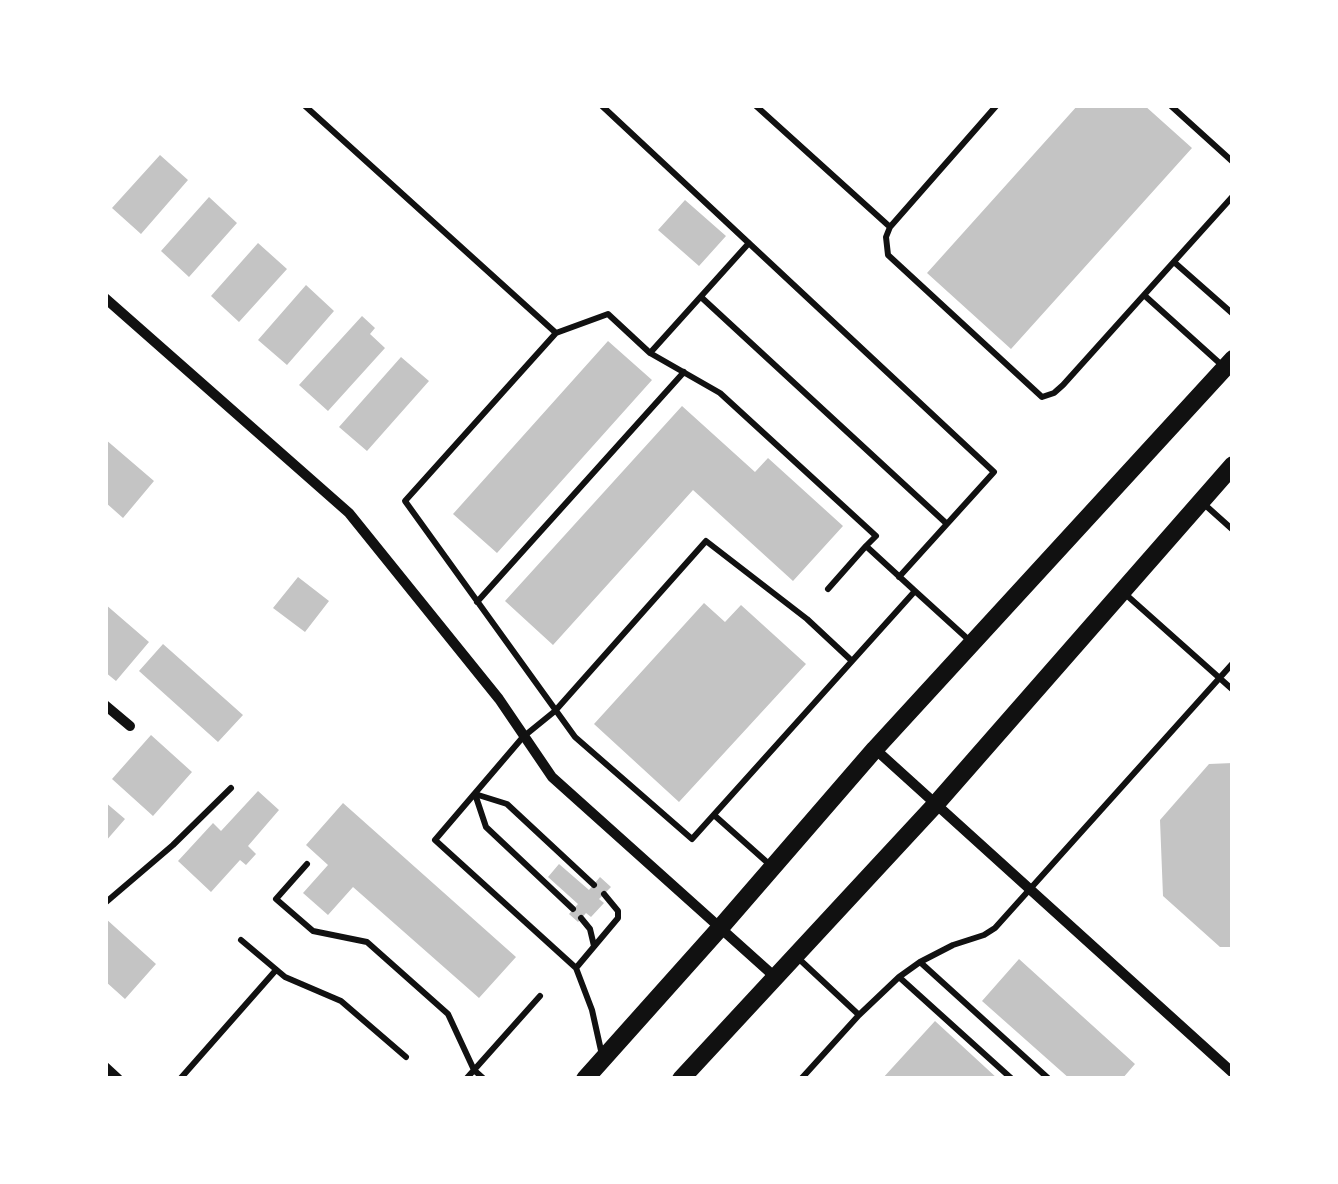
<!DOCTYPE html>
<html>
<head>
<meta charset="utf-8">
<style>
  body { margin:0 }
  #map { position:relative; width:1338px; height:1184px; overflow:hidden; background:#fff; font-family:"Source Sans 3",sans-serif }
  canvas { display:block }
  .frame { position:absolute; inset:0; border:108px solid #fff; pointer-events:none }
</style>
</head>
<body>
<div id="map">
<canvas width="1338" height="1184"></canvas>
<div class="frame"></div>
</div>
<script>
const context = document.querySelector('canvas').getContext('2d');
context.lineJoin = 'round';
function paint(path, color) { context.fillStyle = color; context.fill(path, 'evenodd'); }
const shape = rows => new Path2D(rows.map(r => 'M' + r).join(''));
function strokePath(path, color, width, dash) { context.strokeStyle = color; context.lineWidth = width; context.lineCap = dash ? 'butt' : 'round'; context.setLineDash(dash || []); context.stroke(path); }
const building = shape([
  [1078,105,1144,105,1192,148,1011,349,927,273],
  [160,155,188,180,141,234,112,208],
  [209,197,237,223,189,277,161,251],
  [685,200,726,236,699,266,658,230],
  [258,243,287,269,239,322,211,296],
  [306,285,334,311,287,365,258,340],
  [362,316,375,328,370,334,385,348,328,411,299,385],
  [608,341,652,380,497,553,453,514],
  [401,357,429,381,367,451,339,427],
  [682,406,755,472,768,458,843,526,793,581,693,490,553,645,505,601],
  [105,439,154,481,123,518,105,502],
  [298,577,329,601,305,632,273,608],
  [704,603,725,622,741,605,806,664,679,802,594,724],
  [105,604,149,642,116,681,105,672],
  [163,644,243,715,218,742,139,671],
  [151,735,192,772,153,816,112,779],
  [1233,763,1233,947,1220,947,1163,896,1160,820,1209,764],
  [258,791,279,810,248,846,256,854,246,865,240,860,211,892,178,861,213,823,221,831],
  [105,802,125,819,105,842],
  [343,803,516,957,479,998,353,887,328,915,303,893,328,865,306,845],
  [559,864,589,890,600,877,611,887,599,899,604,903,591,917,586,913,578,922,569,914,578,904,548,877],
  [105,918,156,964,125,999,105,981],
  [1019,959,1135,1064,1122,1079,1070,1079,982,1001],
  [935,1021,998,1079,882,1079]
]);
const service = shape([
  [304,105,556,333,405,501,575,737,692,839,915,591,866,546,828,589],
  [601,105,994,472,899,577],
  [755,105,890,227,997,105],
  [1170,105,1233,162],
  [890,227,886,237,888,255,1042,397,1054,393,1063,385,1233,196],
  [1174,262,1233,314],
  [1144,295,1225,368],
  [701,297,947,524],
  [556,333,608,314,650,353,720,393,876,536,866,546],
  [650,353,749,243],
  [1204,504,1233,530],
  [915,591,970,641],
  [1123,592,1233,690],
  [477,602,684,372],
  [714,815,769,864],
  [307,864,276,899,313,931,367,942,448,1014,474,1070,484,1079],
  [105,903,173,845,231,788],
  [573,909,486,827,475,794,507,804,594,885],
  [581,918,590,929,594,946],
  [241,940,285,977,341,1001,406,1057],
  [798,958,859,1015],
  [920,962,1049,1079],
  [576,968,618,918,618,911,604,894],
  [899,977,1012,1079],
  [602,1055,592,1010,576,968,435,840,523,737,555,711,706,541,807,619,852,661],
  [180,1079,276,970],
  [466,1079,540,996],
  [801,1079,859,1015,899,977,920,962,953,945,984,935,995,928,1233,663]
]);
const minor = shape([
  [105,298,349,513,499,699,552,777,775,977],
  [105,705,130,726],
  [875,749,1233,1073],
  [105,1067,118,1079]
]);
const secondary = shape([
  [585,1079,720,928,875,749,1233,359],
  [681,1079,935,805,1233,465]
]);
paint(building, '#c4c4c4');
strokePath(service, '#111', 6);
strokePath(minor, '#111', 10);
strokePath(secondary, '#111', 18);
</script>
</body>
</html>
